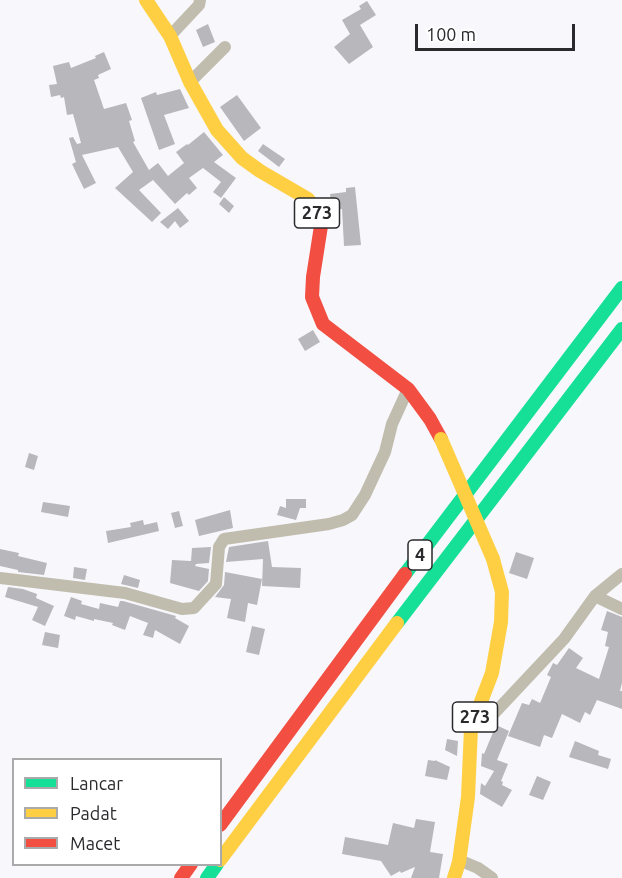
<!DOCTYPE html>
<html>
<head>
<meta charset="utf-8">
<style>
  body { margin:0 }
  #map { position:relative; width:622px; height:878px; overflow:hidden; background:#f7f7fc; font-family:Ubuntu,sans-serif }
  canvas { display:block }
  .legend { position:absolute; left:12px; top:758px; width:210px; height:108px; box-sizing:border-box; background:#fff; border:2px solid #aaaaab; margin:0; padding:8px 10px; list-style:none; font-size:18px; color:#2a2a2d }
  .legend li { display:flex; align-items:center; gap:12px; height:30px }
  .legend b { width:30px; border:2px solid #aaaaab }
  .scale { position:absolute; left:415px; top:24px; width:160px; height:27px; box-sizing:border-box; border:3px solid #2a2a2d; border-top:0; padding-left:8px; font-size:18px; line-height:21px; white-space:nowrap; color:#2a2a2d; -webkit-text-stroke:4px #fff; paint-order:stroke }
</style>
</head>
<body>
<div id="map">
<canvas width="622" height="878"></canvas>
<ul class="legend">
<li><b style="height:8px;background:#16e098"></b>Lancar</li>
<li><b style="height:8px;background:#ffcf43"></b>Padat</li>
<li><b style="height:8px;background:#f24e42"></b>Macet</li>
</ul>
<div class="scale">100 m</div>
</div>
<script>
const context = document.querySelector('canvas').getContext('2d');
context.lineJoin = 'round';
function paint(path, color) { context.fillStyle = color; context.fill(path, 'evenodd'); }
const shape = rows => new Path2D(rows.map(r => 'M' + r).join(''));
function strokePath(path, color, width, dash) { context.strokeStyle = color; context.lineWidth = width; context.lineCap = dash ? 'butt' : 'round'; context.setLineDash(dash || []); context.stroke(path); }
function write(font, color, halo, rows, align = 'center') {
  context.font = font + ' Ubuntu,sans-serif'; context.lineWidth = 5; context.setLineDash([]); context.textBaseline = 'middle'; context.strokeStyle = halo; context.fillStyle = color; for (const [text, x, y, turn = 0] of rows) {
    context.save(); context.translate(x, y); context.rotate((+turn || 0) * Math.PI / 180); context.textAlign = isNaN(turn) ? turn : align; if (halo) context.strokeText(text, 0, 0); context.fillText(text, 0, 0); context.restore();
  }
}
const building = shape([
  [367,1,376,15,360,25,373,47,349,64,334,47,350,34,342,20,361,9,359,6],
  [208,24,215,42,203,47,196,30],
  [104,52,111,69,98,75,99,78,94,80,104,109,126,103,132,120,129,121,135,141,133,142,149,170,158,163,168,176,184,163,176,152,187,144,188,145,204,132,223,155,214,162,236,178,221,198,213,192,221,182,203,168,189,178,197,188,189,195,187,193,175,204,153,180,139,190,161,213,152,222,115,188,133,172,118,147,82,155,96,183,84,189,72,164,76,162,69,138,73,137,77,144,81,143,73,114,67,115,64,97,61,98,60,95,51,97,49,85,57,84,53,66,69,62,71,68,96,58,95,56],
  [180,89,189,108,164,115,175,144,159,150,141,98,156,92,157,95],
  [237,95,261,128,244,141,220,107],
  [263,144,285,159,279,167,258,151],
  [355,187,361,245,344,246,342,209,332,210,330,194,346,192,346,188],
  [224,197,234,206,229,213,219,204],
  [178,208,189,221,180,228,175,221,168,229,160,222],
  [313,330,320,342,305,351,298,339],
  [29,453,38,456,34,470,25,467],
  [286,499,306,499,306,508,300,508,296,520,277,515,280,506,286,508],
  [43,502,70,506,68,517,41,512],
  [230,510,233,528,199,536,195,520],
  [179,511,183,526,175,528,171,513],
  [143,520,144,525,157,522,159,531,108,543,106,531,131,527,130,523],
  [268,541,272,567,301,568,300,588,262,586,263,559,226,562,229,547],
  [211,547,209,563,196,564,195,566,209,569,208,581,199,591,170,583,172,560,191,561,192,548],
  [0,549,19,553,18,556,47,563,44,575,18,572,18,570,0,566],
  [516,552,534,558,527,579,509,573],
  [74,567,87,569,85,580,73,578],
  [225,572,262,579,257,605,248,603,245,622,227,618,231,599,215,597,224,585],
  [124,575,140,580,138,588,121,584],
  [8,587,23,589,37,594,36,598,54,606,45,626,32,620,38,607,5,597],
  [71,597,82,601,81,604,99,609,100,603,118,607,120,601,123,601,176,616,175,618,189,626,180,644,155,630,153,638,143,635,148,623,130,616,125,630,112,625,113,623,94,619,94,621,76,616,75,620,64,616],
  [607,611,622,617,622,683,620,691,622,691,622,709,597,700,590,715,585,712,580,723,562,714,552,738,544,735,540,747,508,736,522,703,529,705,532,699,540,703,551,677,547,675,553,663,557,665,569,648,583,658,576,668,599,679,609,647,605,646,608,632,601,630],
  [252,626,265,629,259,655,246,652],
  [45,632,60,635,58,648,42,645],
  [496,725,509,731,497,760,508,764,501,781,503,782,502,785,512,790,502,807,480,794,481,783,485,786,494,771,481,766,482,753,484,754],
  [447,739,458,741,457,756,445,750],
  [575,741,599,751,598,755,611,759,608,769,569,757],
  [428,760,435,761,435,760,450,767,447,780,425,776],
  [537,776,551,782,543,800,529,795],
  [416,819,435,822,430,852,443,854,439,878,411,878,415,867,401,873,400,871,391,876,381,861,342,854,345,837,388,845,393,823,414,828]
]);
const street = shape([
  [170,36,199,5,200,0],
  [190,82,225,47],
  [0,578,125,593,182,609,194,608,216,584,219,547,224,539,329,524,343,520,352,515,365,495,385,452,392,424,408,389],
  [595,596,622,609],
  [471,728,487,721,564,639,595,596,622,574],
  [459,860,478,868,492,878]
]);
const fast = shape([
  [405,574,622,288],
  [397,623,622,329],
  [207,878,217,864]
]);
const slow = shape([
  [146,0,170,36,190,82,217,130,242,158,260,171,308,199,317,212,319,220],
  [220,860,397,623],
  [454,878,459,862,468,797,471,728,492,673,501,622,502,592,493,559]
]);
const jam = shape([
  [319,220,321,226,313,277,312,297,323,324,408,389,430,419,441,439],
  [220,825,405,574],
  [181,878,191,864]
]);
const slowBridge = shape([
  [441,439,493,559]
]);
const shields = [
  [317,213,45],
  [420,555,24],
  [475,717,45]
];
const shieldNames = [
  ["273",317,213],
  ["4",420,555],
  ["273",475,717]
];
paint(building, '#b8b8bc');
strokePath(street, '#c0bcae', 12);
strokePath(fast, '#16e098', 14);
strokePath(slow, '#ffcf43', 14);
strokePath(jam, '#f24e42', 14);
strokePath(slowBridge, '#ffcf43', 14);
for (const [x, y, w] of shields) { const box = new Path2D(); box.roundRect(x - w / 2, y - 15, w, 30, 4.5); context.fillStyle = '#fff'; context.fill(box); strokePath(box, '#2a2a2d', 1.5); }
write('bold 18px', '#2a2a2d', null, shieldNames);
</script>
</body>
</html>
